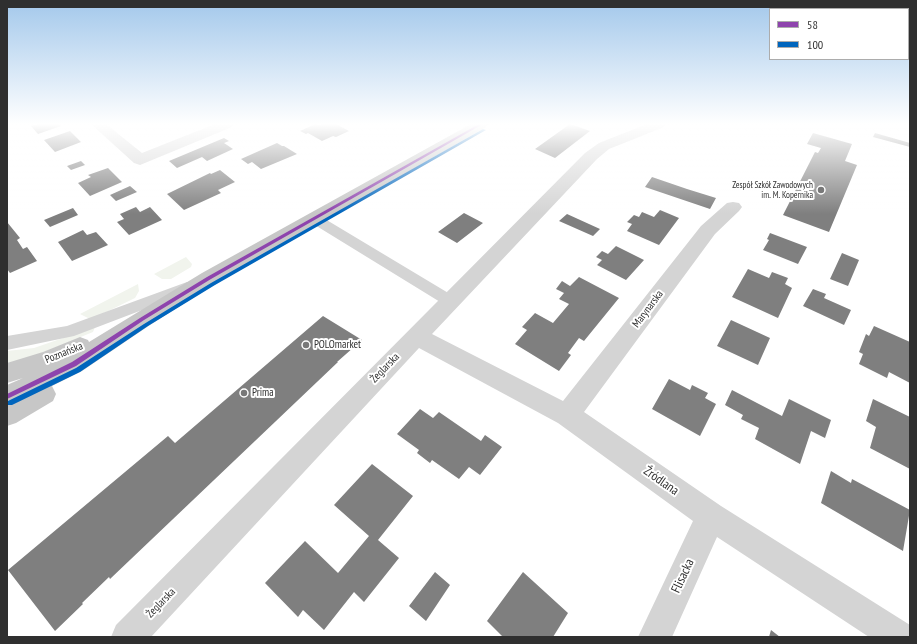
<!DOCTYPE html>
<html>
<head>
<meta charset="utf-8">
<style>
  body { margin:0 }
  #map { position:relative; width:917px; height:644px; overflow:hidden; background:#fff; font-family:"PT Sans Narrow",sans-serif }
  canvas { display:block }
  .frame { position:absolute; inset:0; border:8px solid #2f2f2f; pointer-events:none }
  .legend { position:absolute; left:769px; top:8px; width:140px; height:52px; box-sizing:border-box; background:#fff; border:1px solid #acacac; margin:0; padding:5px 7px; list-style:none; font-size:12px; color:#2f2f2f }
  .legend li { display:flex; align-items:center; gap:8px; height:20px }
  .legend b { width:20px; border:1px solid #acacac }
</style>
</head>
<body>
<div id="map">
<canvas width="917" height="644"></canvas>
<div class="frame"></div>
<ul class="legend">
<li><b style="height:5px;background:#8e44ad"></b>58</li>
<li><b style="height:5px;background:#0065bd"></b>100</li>
</ul>
</div>
<script>
const context = document.querySelector('canvas').getContext('2d');
context.lineJoin = 'round';
function paint(path, color) { context.fillStyle = color; context.fill(path, 'evenodd'); }
const shape = rows => new Path2D(rows.map(r => 'M' + r).join(''));
function strokePath(path, color, width, dash) { context.strokeStyle = color; context.lineWidth = width; context.lineCap = dash ? 'butt' : 'round'; context.setLineDash(dash || []); context.stroke(path); }
function write(font, color, halo, rows, align = 'center') {
  context.font = font + ' "PT Sans Narrow",sans-serif'; context.lineWidth = 4; context.setLineDash([]); context.textBaseline = 'middle'; context.strokeStyle = halo; context.fillStyle = color; for (const [text, x, y, turn = 0] of rows) {
    context.save(); context.translate(x, y); context.rotate((+turn || 0) * Math.PI / 180); context.textAlign = isNaN(turn) ? turn : align; if (halo) context.strokeText(text, 0, 0); context.fillText(text, 0, 0); context.restore();
  }
}
const green = shape([
  [186,257,192,264,191,267,171,279,162,279,154,274],
  [138,284,139,291,135,298,98,316,90,319,80,314],
  [95,327,93,332,34,356,7,364,7,351,34,348]
]);
const building = shape([
  [39,124,59,124,61,126,38,134,31,126],
  [315,124,319,125,323,124,336,124,349,131,336,137,333,136,322,141,308,133,306,134,300,131],
  [570,124,590,131,555,158,535,149],
  [70,131,81,142,55,152,44,140],
  [813,133,852,144,845,161,857,165,829,232,783,215,815,152,818,153,821,148,807,144],
  [875,133,910,143,910,147,873,137],
  [224,138,229,141,224,143,233,149,207,161,202,157,177,168,169,161],
  [277,143,282,146,284,146,297,154,261,169,252,162,248,164,241,159],
  [81,161,85,165,71,170,67,166],
  [108,168,122,182,90,196,78,183,91,177,88,175],
  [220,170,235,182,218,190,221,193,184,210,167,194,210,173,211,174],
  [652,177,687,189,716,198,710,209,645,187],
  [130,186,137,192,116,201,110,195],
  [136,207,140,212,150,207,162,220,129,235,117,222,124,219,120,214],
  [73,208,78,215,50,227,44,220],
  [660,210,679,218,659,245,627,231,632,224,627,222,634,215,639,217,642,212,654,217],
  [464,213,483,223,457,243,438,232],
  [567,214,600,229,593,236,559,221],
  [7,222,20,238,17,240,23,249,27,247,37,261,10,273,7,269],
  [83,230,87,235,96,232,108,245,72,261,58,242],
  [770,233,807,247,798,264,763,250,769,240,767,239],
  [616,246,644,260,626,280,597,265,602,260,596,257,602,251,608,254],
  [842,253,859,260,848,286,830,279],
  [748,269,769,278,772,272,788,278,785,284,792,288,778,318,732,297],
  [579,277,619,298,584,341,579,338,568,353,571,355,559,371,515,344,527,330,522,327,535,313,553,323,569,304,559,299,564,293,556,289,562,281,570,286],
  [813,289,826,294,824,298,851,310,844,325,803,306],
  [323,316,362,340,337,362,338,362,110,579,109,577,82,603,83,604,55,631,8,570,168,436,175,443],
  [731,320,770,338,758,365,717,346],
  [874,326,910,342,910,383,889,372,887,378,859,364,863,354,859,352,866,334,869,336],
  [669,379,690,390,692,385,708,393,705,398,716,404,700,436,652,409],
  [732,390,782,416,789,399,831,420,825,438,811,431,800,464,755,439,759,428,741,419,743,415,725,405],
  [873,399,910,417,910,469,870,448,876,427,866,421],
  [420,409,433,418,439,412,481,441,485,435,502,447,480,475,469,467,459,479,432,460,430,463,417,453,419,450,397,434],
  [372,464,413,496,378,540,399,558,364,602,354,592,324,630,303,610,298,617,265,583,305,541,338,573,369,536,334,505],
  [831,471,851,483,852,479,910,510,903,551,821,503],
  [435,572,450,585,426,621,409,606],
  [523,572,568,613,553,637,503,637,487,621],
  [771,630,780,637,769,637]
]);
const lane = shape([
  [315,215,320,216,455,297,458,301,455,305,450,307,445,305,310,222,308,219,310,216,315,215],
  [187,282,192,283,195,287,192,291,74,336,7,350,7,336,67,326,187,282]
]);
const street = shape([
  [91,124,106,124,142,153,215,124,234,124,232,127,140,165,134,163,91,124],
  [647,124,666,124,664,127,609,149,597,159,432,334,563,401,701,226,727,203,733,202,739,203,742,207,739,211,715,234,584,412,721,506,910,625,910,637,869,637,717,537,672,637,638,637,693,521,558,423,419,348,151,637,111,637,116,625,585,153,599,143,647,124]
]);
const primary = shape([
  [471,124,488,124,486,127,216,283,150,325,82,371,52,386,56,394,53,401,16,423,7,426,7,385,23,378,7,383,7,363,43,352,80,337,88,340,89,342,202,273,471,124]
]);
const bus1 = shape([
  [479,124,483,124,211,279,144,320,76,366,7,399,7,394,72,362,140,318,207,277,479,124]
]);
const bus2 = shape([
  [483,129,486,130,215,285,148,326,80,372,12,405,8,405,7,403,8,401,76,368,144,324,211,283,483,129]
]);
const markers = [
  [821,190,4,"#787878"],
  [306,345,4,"#787878"],
  [244,393,4,"#787878"]
];
const farPoinames = [
  ["Zespół Szkół Zawodowych",813,185],
  ["im. M. Kopernika",813,195]
];
const streetNames = [
  ["Marynarska",648,309,-53],
  ["Poznańska",64,353,-22],
  ["Żeglarska",385,368,-46],
  ["Żeglarska",161,603,-46]
];
const poiNames = [
  ["POLOmarket",314,345],
  ["Prima",252,393]
];
const nearStreetnames = [
  ["Źródlana",661,481,35],
  ["Flisacka",683,576,-65]
];
paint(green, '#f1f4ed');
paint(building, '#7f7f7f');
paint(lane, '#d4d4d4');
paint(street, '#d4d4d4');
paint(primary, '#c7c7c7');
paint(bus1, '#8e44ad');
paint(bus2, '#0065bd');
const sky = context.createLinearGradient(0, 0, 0, 214);
sky.addColorStop(0, '#a3c8eb');
sky.addColorStop(0.58, '#fff');
sky.addColorStop(1, '#ffffff00');
context.fillStyle = sky;
context.fillRect(0, 0, 917, 214);
for (const [x, y, r, color] of markers) { const dot = new Path2D(); dot.arc(x, y, r, 0, 2 * Math.PI); context.fillStyle = color; context.fill(dot); strokePath(dot, '#fff', 1.5); }
write('9px', '#2f2f2f', '#fff', farPoinames, 'right');
write('11px', '#2f2f2f', '#fff', streetNames);
write('11px', '#2f2f2f', '#fff', poiNames, 'left');
write('13px', '#2f2f2f', '#fff', nearStreetnames);
</script>
</body>
</html>
